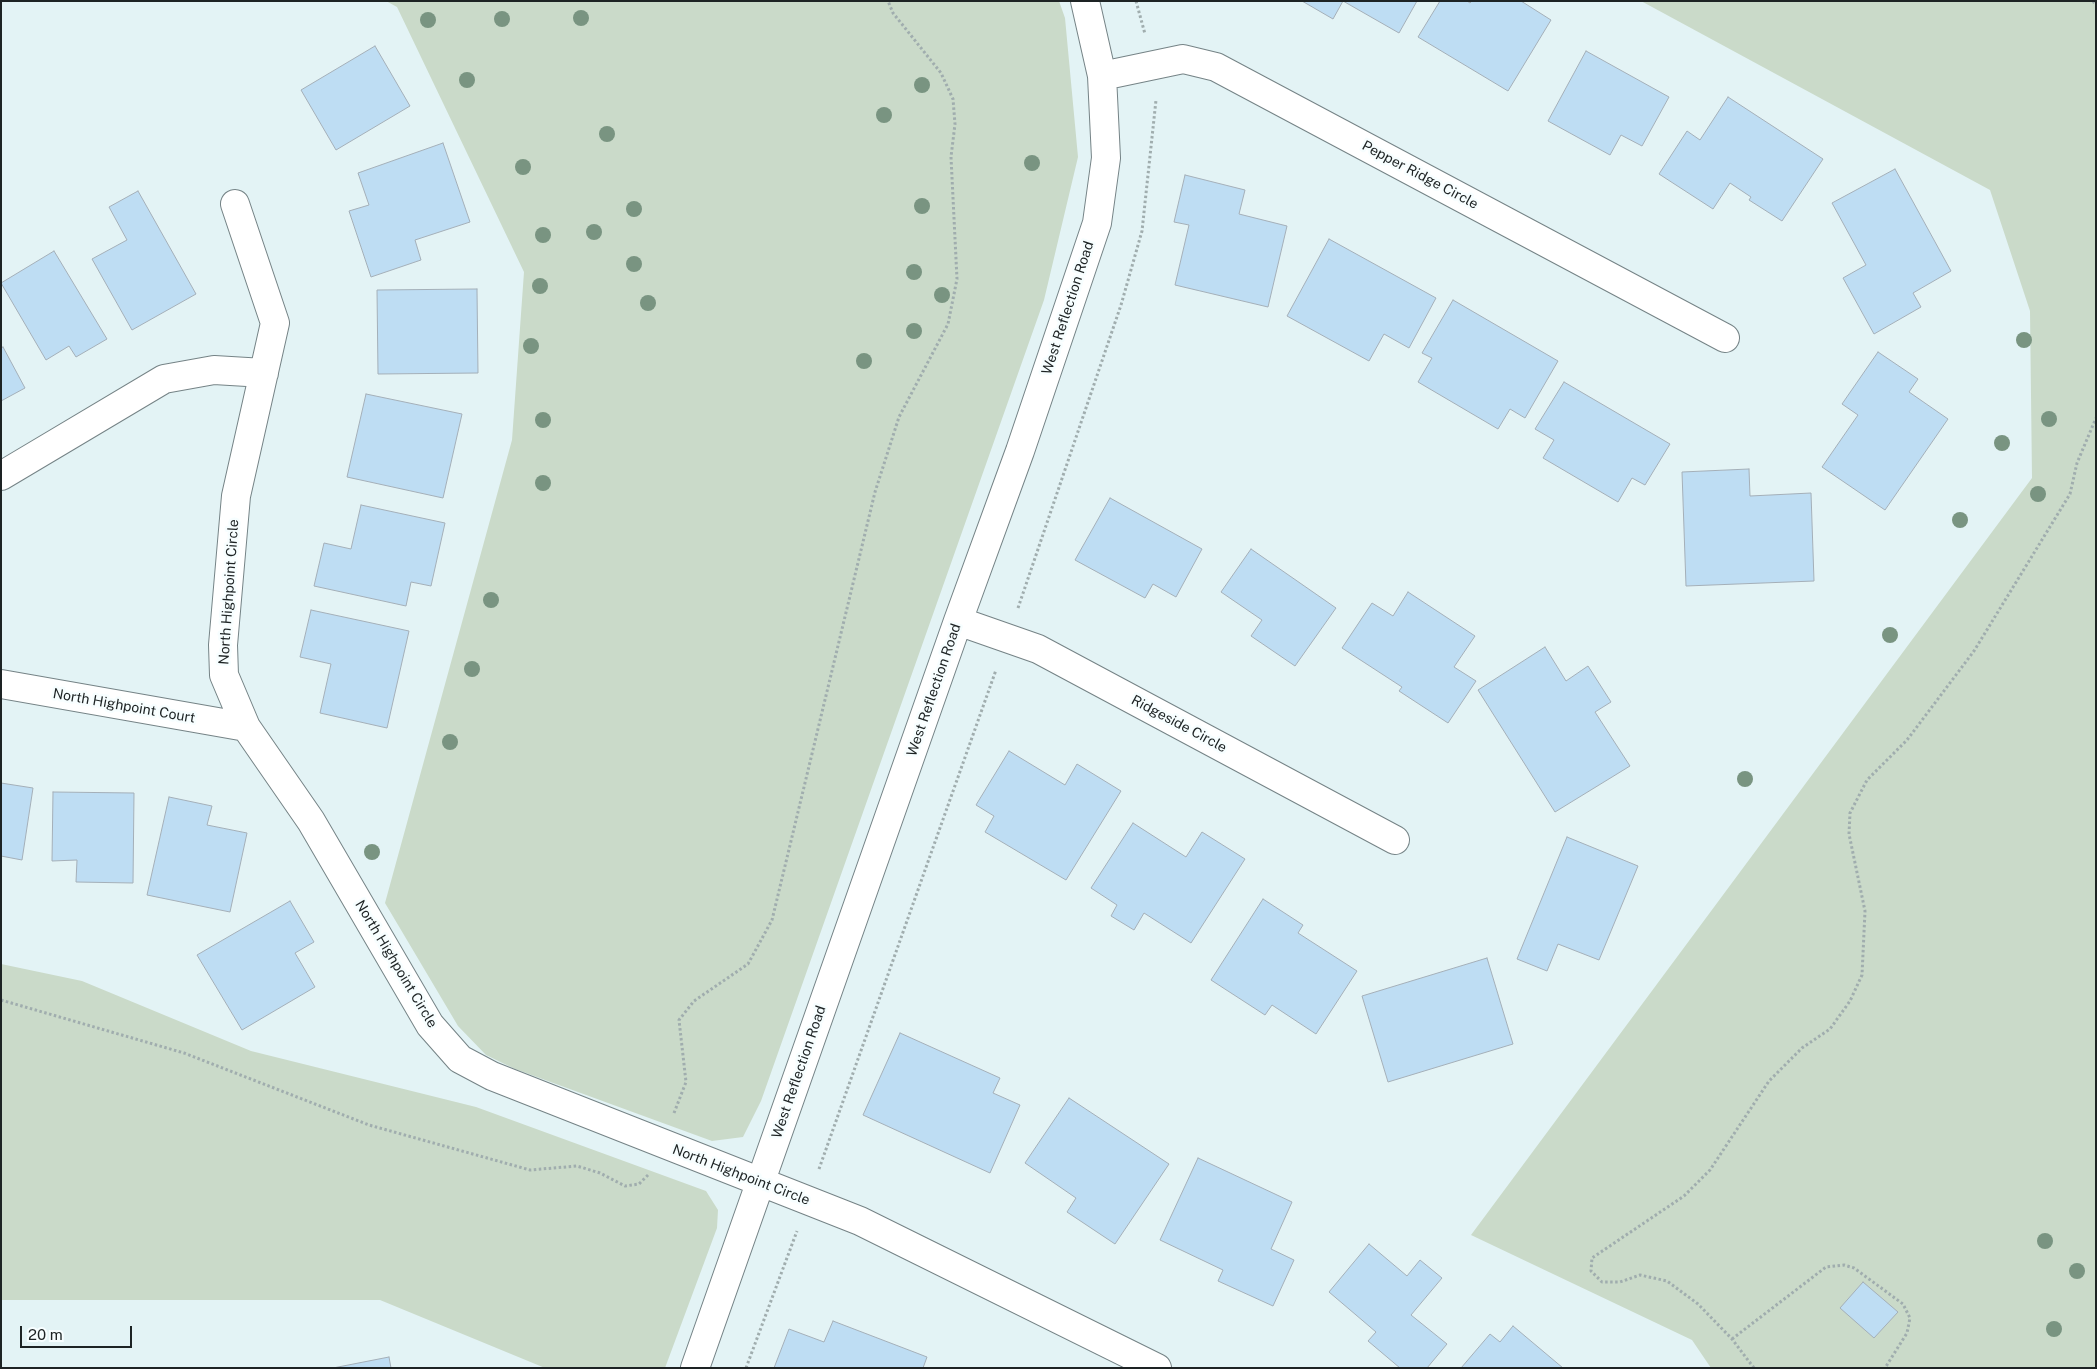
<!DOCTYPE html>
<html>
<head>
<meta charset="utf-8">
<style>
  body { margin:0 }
  #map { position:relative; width:2097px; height:1369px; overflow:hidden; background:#e3f3f5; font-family:"Public Sans",sans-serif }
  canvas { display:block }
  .frame { position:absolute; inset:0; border:2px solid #1d2324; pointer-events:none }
  .scale { position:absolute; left:20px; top:1326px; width:112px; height:22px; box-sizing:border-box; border:2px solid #1d2324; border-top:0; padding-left:6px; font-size:15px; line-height:18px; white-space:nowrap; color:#1d2324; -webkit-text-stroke:4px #f7feff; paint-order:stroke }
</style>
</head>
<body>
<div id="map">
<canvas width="2097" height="1369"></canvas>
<div class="frame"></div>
<div class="scale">20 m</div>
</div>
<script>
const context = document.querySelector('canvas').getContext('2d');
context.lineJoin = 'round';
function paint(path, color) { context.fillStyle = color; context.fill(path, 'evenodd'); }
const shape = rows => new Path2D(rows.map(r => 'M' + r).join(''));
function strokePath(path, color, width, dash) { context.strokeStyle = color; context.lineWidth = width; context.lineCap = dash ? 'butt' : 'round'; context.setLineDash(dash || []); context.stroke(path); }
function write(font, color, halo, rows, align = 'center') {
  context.font = font + ' "Public Sans",sans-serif'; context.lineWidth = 5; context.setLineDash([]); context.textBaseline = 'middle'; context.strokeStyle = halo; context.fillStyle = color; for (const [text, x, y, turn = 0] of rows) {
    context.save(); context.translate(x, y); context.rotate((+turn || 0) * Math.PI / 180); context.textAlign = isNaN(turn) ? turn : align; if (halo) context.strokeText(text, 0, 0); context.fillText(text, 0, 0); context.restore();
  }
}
const green = shape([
  [386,1,1059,1,1065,18,1078,157,1044,300,761,1101,743,1137,712,1141,515,1069,486,1055,458,1026,385,903,512,440,524,272,397,7],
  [1641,1,2096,1,2096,1368,1711,1368,1692,1340,1471,1235,2032,478,2030,311,1990,190],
  [1,964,82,981,251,1051,476,1107,706,1191,718,1210,717,1228,665,1368,545,1368,380,1300,1,1300]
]);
const building = shape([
  [1302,1,1343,1,1333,19,1302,1],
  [1343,1,1417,1,1399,33,1343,1],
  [1440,1,1467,1,1470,3,1472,1,1521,1,1551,20,1508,91,1418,37,1440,1],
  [375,46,410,106,336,150,301,90,375,46],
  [1586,51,1669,97,1642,146,1621,135,1610,155,1548,121,1586,51],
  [1728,97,1823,159,1782,221,1749,200,1751,197,1730,183,1713,209,1659,174,1687,131,1700,140,1728,97],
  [443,143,470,222,415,240,421,260,371,277,349,211,369,205,358,173,443,143],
  [1895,169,1951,271,1913,293,1921,307,1874,334,1843,278,1866,265,1832,203,1895,169],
  [1185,175,1245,190,1239,214,1287,226,1268,307,1175,285,1189,225,1174,222,1185,175],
  [138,191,196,294,132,330,92,259,127,240,109,207,138,191],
  [1329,239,1436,298,1409,348,1384,334,1369,361,1287,316,1329,239],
  [54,251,107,339,76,357,69,346,46,360,1,283,54,251],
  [477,289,478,373,378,374,377,290,477,289],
  [1453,300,1558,361,1525,418,1510,409,1498,429,1418,382,1432,358,1422,353,1453,300],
  [3,347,25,388,1,401,1,348,3,347],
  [1878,352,1918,379,1909,392,1948,419,1885,510,1822,467,1858,415,1842,404,1878,352],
  [1564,382,1670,444,1645,485,1632,478,1618,502,1543,458,1554,440,1535,429,1564,382],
  [366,394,462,414,443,498,347,477,366,394],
  [1749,469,1750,496,1811,493,1814,581,1686,586,1682,472,1749,469],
  [1110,498,1202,549,1176,597,1153,584,1145,598,1075,560,1110,498],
  [361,505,445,523,431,586,411,582,406,606,314,586,324,543,351,549,361,505],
  [1251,549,1336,608,1295,666,1251,636,1262,620,1221,592,1251,549],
  [1408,592,1475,636,1454,667,1476,681,1448,723,1399,691,1402,687,1342,648,1372,603,1393,616,1408,592],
  [311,610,409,631,387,728,320,713,331,664,300,657,311,610],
  [1545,647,1566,681,1588,666,1611,702,1595,712,1630,766,1555,812,1478,690,1545,647],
  [1009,751,1065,785,1077,764,1121,791,1066,880,985,832,994,816,976,805,1009,751],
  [1,783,33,788,22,860,1,856,1,783],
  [53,792,134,793,133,883,76,882,77,860,52,861,53,792],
  [169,797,212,806,207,825,247,833,230,912,147,895,169,797],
  [1133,823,1186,857,1202,832,1245,859,1191,943,1144,913,1134,930,1111,916,1117,905,1091,888,1133,823],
  [1567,837,1638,866,1599,960,1558,944,1547,971,1517,959,1567,837],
  [1263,899,1303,925,1298,933,1357,971,1316,1034,1272,1005,1265,1015,1211,980,1263,899],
  [290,901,314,942,295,953,315,987,242,1030,197,955,290,901],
  [1487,958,1513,1044,1388,1082,1362,996,1487,958],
  [900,1033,1000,1078,993,1093,1020,1105,990,1173,863,1115,900,1033],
  [1069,1098,1169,1164,1115,1244,1067,1212,1076,1198,1025,1163,1069,1098],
  [1198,1158,1292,1202,1271,1249,1294,1260,1273,1306,1218,1281,1223,1270,1160,1240,1198,1158],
  [1369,1244,1407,1276,1420,1260,1442,1278,1411,1315,1447,1344,1427,1368,1400,1368,1368,1341,1376,1332,1329,1292,1369,1244],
  [1863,1282,1898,1312,1874,1338,1840,1308,1863,1282],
  [833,1321,927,1357,923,1368,774,1368,789,1329,824,1342,833,1321],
  [1513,1326,1563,1368,1461,1368,1490,1334,1500,1342,1513,1326],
  [389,1357,391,1368,333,1368,389,1357]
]);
const path = shape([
  [1136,1,1145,34],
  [2093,1,2096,5],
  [1018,608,1121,305,1142,231,1156,100],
  [1,1000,184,1053,369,1125,530,1170,577,1166,600,1173,625,1186,639,1184,649,1174],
  [674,1113,686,1082,679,1020,694,1001,748,964,772,920,875,492,899,417,948,324,957,279,951,157,955,124,953,99,941,73,893,13,888,1],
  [819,1169,996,670],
  [1732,1339,1826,1267,1844,1265,1854,1268,1903,1304,1910,1318,1907,1333,1885,1368],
  [746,1368,797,1231],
  [1754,1368,1732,1339,1698,1304,1667,1281,1640,1275,1620,1282,1602,1282,1591,1271,1592,1258,1684,1196,1710,1170,1769,1081,1802,1048,1830,1029,1850,1001,1862,975,1865,911,1849,834,1850,813,1867,780,1907,740,1974,651,2070,494,2077,463,2096,418]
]);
const street = shape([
  [1102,76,1183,59,1216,67,1725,338],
  [235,204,275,323,236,496,223,645,224,675,246,727,311,821,430,1025,460,1059,492,1076,860,1221,1157,1368],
  [1,476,164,379,214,370,264,373],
  [958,621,1038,649,1395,840],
  [1,684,246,727],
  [695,1368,958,621,1020,451,1097,223,1106,158,1102,76,1085,1]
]);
const trees = [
  [581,18],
  [502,19],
  [428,20],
  [467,80],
  [922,85],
  [884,115],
  [607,134],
  [1032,163],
  [523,167],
  [922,206],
  [634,209],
  [594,232],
  [543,235],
  [634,264],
  [914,272],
  [540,286],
  [942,295],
  [648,303],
  [914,331],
  [2024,340],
  [531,346],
  [864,361],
  [2049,419],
  [543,420],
  [2002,443],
  [543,483],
  [2038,494],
  [1960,520],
  [491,600],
  [1890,635],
  [472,669],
  [450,742],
  [1745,779],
  [372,852],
  [2045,1241],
  [2077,1271],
  [2054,1329]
];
const streetNames = [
  ["Pepper Ridge Circle",1420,175,28],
  ["West Reflection Road",1068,308,-72],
  ["North Highpoint Circle",229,592,-86],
  ["West Reflection Road",934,690,-71],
  ["North Highpoint Court",124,706,10],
  ["Ridgeside Circle",1179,724,28],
  ["North Highpoint Circle",396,964,59],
  ["West Reflection Road",799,1072,-71],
  ["North Highpoint Circle",741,1175,21]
];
paint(green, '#cadac9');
paint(building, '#beddf3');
strokePath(building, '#a4afb8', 1);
strokePath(street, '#758386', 30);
strokePath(path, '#a0adae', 3, [2.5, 2.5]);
strokePath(street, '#fff', 28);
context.fillStyle = '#799481';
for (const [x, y] of trees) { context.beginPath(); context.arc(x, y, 8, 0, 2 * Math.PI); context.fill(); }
write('14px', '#1d2324', '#f7feff', streetNames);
</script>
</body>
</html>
